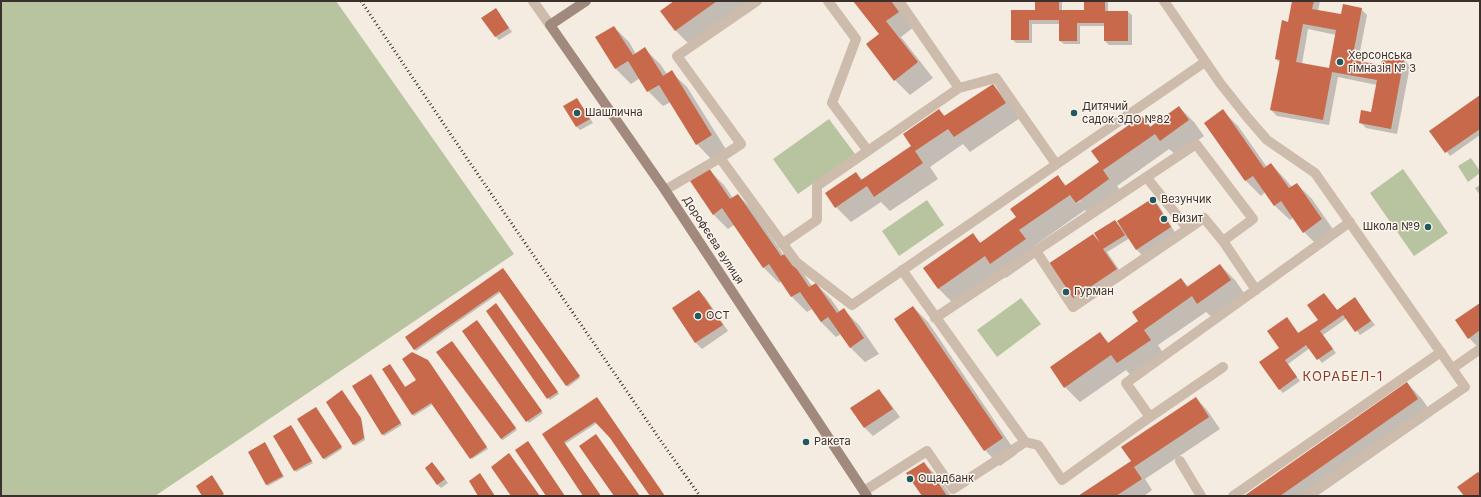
<!DOCTYPE html>
<html>
<head>
<meta charset="utf-8">
<style>
  body { margin:0 }
  #map { position:relative; width:1481px; height:497px; overflow:hidden; background:#f4ebe1; font-family:Inter,sans-serif }
  canvas { display:block }
  .frame { position:absolute; inset:0; border:2px solid #3b302b; pointer-events:none }
</style>
</head>
<body>
<div id="map">
<canvas width="1481" height="497"></canvas>
<div class="frame"></div>
</div>
<script>
const context = document.querySelector('canvas').getContext('2d');
context.lineJoin = 'round';
function paint(path, color) { context.fillStyle = color; context.fill(path, 'evenodd'); }
const shape = rows => new Path2D(rows.map(r => 'M' + r).join(''));
function strokePath(path, color, width, dash) { context.strokeStyle = color; context.lineWidth = width; context.lineCap = dash ? 'butt' : 'round'; context.setLineDash(dash || []); context.stroke(path); }
function write(font, color, halo, rows, align = 'center') {
  context.font = font + ' Inter,sans-serif'; context.lineWidth = 3; context.setLineDash([]); context.textBaseline = 'middle'; context.strokeStyle = halo; context.fillStyle = color; for (const [text, x, y, turn = 0] of rows) {
    context.save(); context.translate(x, y); context.rotate((+turn || 0) * Math.PI / 180); context.textAlign = isNaN(turn) ? turn : align; if (halo) context.strokeText(text, 0, 0); context.fillText(text, 0, 0); context.restore();
  }
}
const green = shape([
  [1,1,336,1,514,254,155,496,1,496],
  [829,119,855,154,798,194,773,159],
  [1471,158,1480,171,1480,173,1468,182,1458,166],
  [1403,169,1448,233,1414,256,1370,193],
  [927,200,944,225,899,256,882,231],
  [1021,298,1041,324,997,357,977,330]
]);
const shadow = shape([
  [675,1,753,1,691,46,676,31,662,11],
  [854,1,893,1,914,27,901,37,933,78,910,95,895,80,880,35],
  [1036,1,1062,1,1062,11,1085,11,1085,1,1108,1,1108,12,1128,12,1132,15,1132,45,1109,45,1105,41,1105,26,1080,26,1080,44,1064,44,1060,41,1060,24,1032,24,1032,43,1016,43,1012,39,1036,11],
  [1293,1,1320,1,1318,11,1342,16,1361,9,1367,15,1358,62,1382,67,1404,60,1410,66,1397,134,1366,128,1360,122,1372,113,1377,85,1338,77,1329,125,1277,116,1271,110,1280,63,1276,59,1289,23],
  [1308,29,1336,35,1330,69,1302,64],
  [496,9,512,32,499,40,495,36],
  [614,27,629,42,636,54,645,49,660,64,667,74,671,72,687,87,727,151,712,160,697,144,671,102,663,106,648,91,640,78,631,84,616,69,597,37],
  [993,85,1008,100,1020,118,970,152,963,144,930,167,938,179,890,211,881,202,851,222,836,207,856,173,863,180,912,146,939,110,946,117],
  [1480,96,1480,135,1450,156,1431,131],
  [577,99,593,123,580,130,577,127],
  [1179,107,1194,122,1204,136,1176,155,1169,149,1117,186,1124,195,1092,217,1085,210,1034,246,1040,254,1006,278,999,271,953,303,938,288,973,235,981,243,1018,218,1058,177,1067,186,1100,162,1142,117,1151,127],
  [1079,199,1081,200,1077,203,1076,201],
  [1223,111,1238,126,1267,167,1271,164,1286,180,1292,187,1297,184,1312,199,1337,235,1319,247,1304,232,1294,217,1290,220,1274,205,1265,192,1261,196,1245,180],
  [709,170,724,185,733,198,738,195,753,210,784,256,801,270,812,286,816,284,831,299,840,312,844,310,859,325,879,354,865,362,850,347,841,334,836,337,821,322,812,309,807,312,792,297,781,281,779,283,764,268,734,225,728,229,713,214],
  [1480,185,1480,195,1475,188],
  [1153,200,1159,206,1176,234,1142,255,1136,249,1130,238,1107,252,1124,277,1078,308,1070,300,1093,235,1099,241,1115,221,1122,228],
  [1220,265,1235,280,1246,296,1213,318,1206,312,1158,345,1165,356,1133,378,1126,370,1080,402,1065,387,1100,334,1109,343,1140,321,1181,279,1189,287],
  [505,271,580,378,568,387,501,292,416,351,406,337],
  [699,291,705,297,728,331,702,349,696,343,673,309],
  [1324,294,1338,311,1358,303,1375,325,1360,335,1347,318,1323,335,1336,353,1322,363,1310,348,1288,364,1300,381,1283,393,1279,389,1281,348,1287,318,1299,334,1319,320],
  [1480,304,1480,349,1469,338],
  [498,306,559,394,550,400,487,311],
  [913,307,928,322,1017,454,1000,466,985,450],
  [479,323,543,413,529,423,463,331],
  [452,342,517,430,503,440,501,439],
  [430,363,488,449,472,459,433,404,414,416,383,369,390,365,406,388,417,380],
  [372,377,402,425,384,436,383,434],
  [1407,383,1422,399,1433,415,1317,496,1245,496],
  [878,390,886,398,900,417,873,436,865,428,852,408],
  [342,391,362,421,365,440,355,446,327,402],
  [597,398,664,496,651,496,611,437,597,423,565,444,601,496,585,496,543,434],
  [1196,398,1207,410,1220,429,1145,479,1152,490,1144,496,1080,496,1132,461],
  [317,410,342,449,325,460,324,458],
  [293,428,313,463,296,472,274,436],
  [265,443,284,477,268,486,266,484],
  [924,463,939,478,951,496,924,496],
  [436,467,448,483,441,488,437,484]
]);
const building = shape([
  [674,1,717,1,675,31,660,11],
  [853,1,891,1,899,12,886,21,918,62,894,81,866,44,879,34],
  [1035,1,1059,1,1059,10,1084,10,1084,1,1105,1,1105,11,1128,11,1128,41,1104,41,1104,23,1077,23,1077,41,1059,41,1059,20,1029,20,1029,40,1011,40,1011,10,1035,10],
  [1292,1,1314,1,1312,9,1341,14,1343,4,1362,8,1352,60,1381,65,1383,55,1404,59,1391,129,1359,123,1361,110,1371,112,1377,80,1332,72,1323,120,1270,110,1280,60,1275,59,1282,20,1288,22],
  [1303,24,1336,30,1329,68,1296,62],
  [496,8,509,28,495,37,481,18],
  [614,26,633,55,645,47,663,76,672,70,712,135,696,145,659,85,647,92,628,61,615,69,595,37],
  [993,84,1006,103,954,137,948,129,915,151,923,163,874,197,867,186,835,208,825,193,856,172,861,180,911,146,903,134,939,109,944,116],
  [1480,95,1480,129,1445,153,1429,131],
  [577,98,590,119,576,127,563,106],
  [1179,106,1189,120,1160,141,1155,134,1103,170,1109,179,1076,203,1070,195,1019,230,1026,239,990,264,985,256,938,289,923,268,973,233,980,243,1016,217,1010,209,1058,175,1065,186,1099,162,1091,151,1142,116,1150,127],
  [1223,109,1264,168,1271,163,1289,188,1297,183,1322,219,1303,233,1281,201,1274,206,1253,176,1245,181,1204,123],
  [709,168,730,199,738,194,781,256,786,253,809,287,816,283,837,313,844,308,864,338,850,348,828,317,821,322,800,292,791,297,769,264,763,268,722,208,713,215,690,181],
  [1153,198,1171,227,1136,250,1117,221],
  [1115,220,1125,235,1103,249,1117,269,1069,301,1045,266,1093,234,1100,243,1094,233],
  [1220,264,1231,280,1197,304,1192,296,1144,330,1151,340,1117,363,1111,355,1064,388,1050,367,1100,332,1108,343,1138,321,1132,312,1181,278,1187,287],
  [503,268,580,376,566,386,499,291,414,350,405,337],
  [699,290,723,325,695,343,672,308],
  [1324,293,1337,310,1355,297,1371,321,1355,332,1343,315,1320,331,1333,349,1317,360,1306,345,1285,360,1297,377,1279,390,1259,362,1279,348,1267,331,1287,317,1298,333,1318,320,1307,305],
  [496,303,558,392,547,399,486,311],
  [1480,303,1480,330,1468,339,1455,320],
  [913,306,1003,438,984,451,894,319],
  [477,320,542,411,526,422,462,331],
  [452,341,516,428,501,439,436,352],
  [412,352,428,360,487,447,470,459,431,403,412,415,382,369,390,364,405,387,416,380,402,359],
  [371,374,401,423,382,435,352,386],
  [1407,382,1418,399,1280,496,1244,496],
  [879,389,893,409,864,428,850,408],
  [342,390,361,418,364,438,353,445,326,402],
  [597,397,665,496,650,496,610,438,595,422,564,442,601,496,583,496,542,434],
  [1196,397,1209,417,1134,467,1142,479,1116,496,1078,496,1131,461,1121,447],
  [316,407,342,447,323,459,297,419],
  [291,425,312,461,294,471,273,436],
  [596,434,640,496,614,496,579,446],
  [528,441,565,496,546,496,515,450],
  [265,442,283,476,266,485,248,452],
  [509,453,540,496,511,496,491,467],
  [432,462,445,479,437,485,425,468],
  [924,462,947,496,922,496,906,473],
  [1478,472,1480,474,1480,496,1464,496,1457,487],
  [480,473,495,496,478,496,469,481],
  [212,475,224,494,221,496,202,496,196,486]
]);
const street = shape([
  [533,1,550,25],
  [828,1,856,39,832,103,868,151],
  [1164,1,1220,83,1247,117,1267,140,1315,173,1465,387,1306,496],
  [959,88,996,78,1056,164],
  [720,158,741,144,677,56,757,1],
  [1147,178,1187,228],
  [665,190,720,158,796,262,852,305,1205,62],
  [782,244,817,220,817,186,959,88,899,1],
  [1036,251,1073,307,1204,218,1223,241,1256,290],
  [935,318,1196,144,1253,219,1223,241],
  [1453,368,1480,349],
  [1150,417,1223,367],
  [1025,442,1038,445,1062,480,1150,417,1126,383,1350,222],
  [1180,461,1201,496],
  [864,491,927,451,953,489,1025,442,902,270],
  [1233,496,1441,352]
]);
const secondary = shape([
  [586,1,550,25,665,190,867,496]
]);
const rail = shape([
  [361,1,466,157,663,444,700,496]
]);
const markers = [
  [1340,62,4,"#1f5a5e"],
  [577,113,4,"#1f5a5e"],
  [1074,113,4,"#1f5a5e"],
  [1153,200,4,"#1f5a5e"],
  [1164,219,4,"#1f5a5e"],
  [1428,227,4,"#1f5a5e"],
  [1066,292,4,"#1f5a5e"],
  [698,316,4,"#1f5a5e"],
  [806,442,4,"#1f5a5e"],
  [910,479,4,"#1f5a5e"]
];
const poiNames = [
  ["Херсонська",1348,56],
  ["гімназія № 3",1348,69],
  ["Дитячий",1082,107],
  ["садок ЗДО №82",1082,120],
  ["Шашлична",585,113],
  ["Везунчик",1161,200],
  ["Визит",1172,219],
  ["Школа №9",1420,227,"right"],
  ["Гурман",1074,292],
  ["ОСТ",706,316],
  ["Ракета",814,442],
  ["Ощадбанк",918,479]
];
const streetNames = [
  ["Дорофєєва вулиця",713,240,57]
];
const quarterNames = [
  ["КОРАБЕЛ-1",1343,377]
];
paint(green, '#b8c4a0');
paint(shadow, '#0003');
paint(building, '#c8694b');
strokePath(street, '#cdbbac', 10);
strokePath(secondary, '#a18a7d', 10);
strokePath(rail, '#3b302b', 3, [1, 3]);
for (const [x, y, r, color] of markers) { const dot = new Path2D(); dot.arc(x, y, r, 0, 2 * Math.PI); context.fillStyle = color; context.fill(dot); strokePath(dot, '#fbf5ee', 1.5); }
write('11px', '#3b302b', '#fbf5ee', poiNames, 'left');
write('11px', '#3b302b', '#fbf5ee', streetNames);
context.letterSpacing = '1px';
write('13px', '#8c3b22', '#fbf5ee', quarterNames);
context.letterSpacing = '0px';
</script>
</body>
</html>
